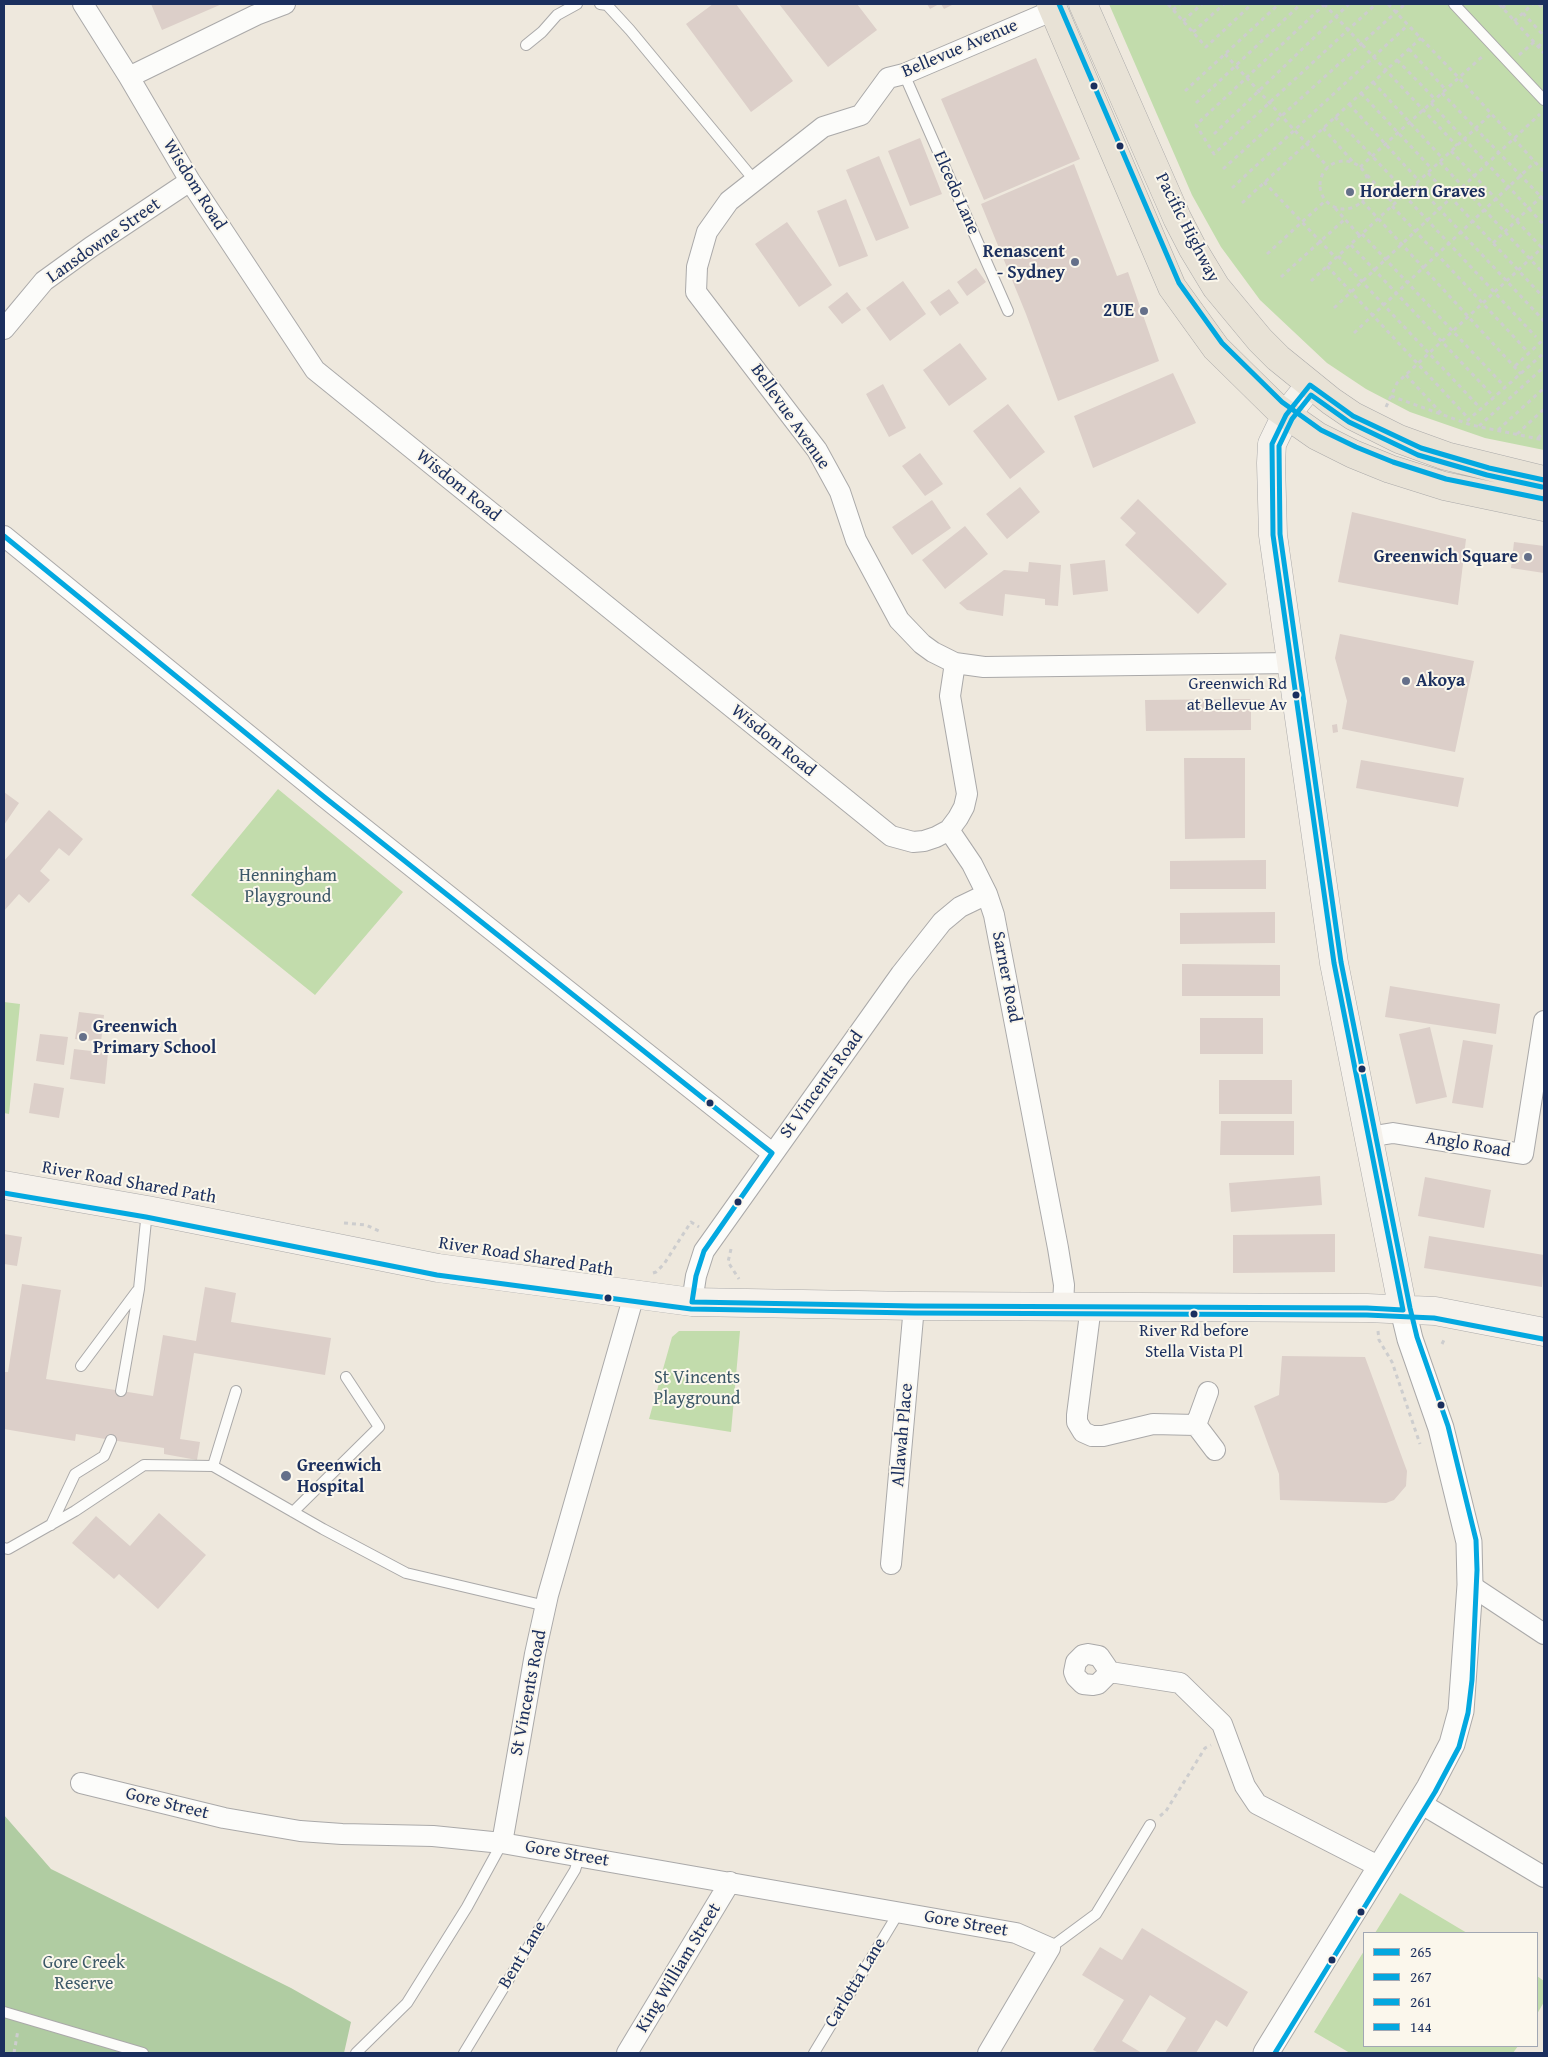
<!DOCTYPE html>
<html>
<head>
<meta charset="utf-8">
<style>
  body { margin:0 }
  #map { position:relative; width:1548px; height:2057px; overflow:hidden; background:#eee8dd; font-family:"Gentium Book Plus",serif }
  canvas { display:block }
  .frame { position:absolute; inset:0; border:5px solid #1b2f5e; pointer-events:none }
  .legend { position:absolute; left:1363px; top:1932px; width:175px; height:115px; box-sizing:border-box; background:#fbf7ec; border:1px solid #a1a7b3; margin:0; padding:6px 9px; list-style:none; font-size:15px; color:#1b2f5e }
  .legend li { display:flex; align-items:center; gap:10px; height:25px }
  .legend b { width:25px; border:1px solid #a1a7b3 }
</style>
</head>
<body>
<div id="map">
<canvas width="1548" height="2057"></canvas>
<div class="frame"></div>
<ul class="legend">
<li><b style="height:6px;background:#03a8e0"></b>265</li>
<li><b style="height:6px;background:#03a8e0"></b>267</li>
<li><b style="height:6px;background:#03a8e0"></b>261</li>
<li><b style="height:6px;background:#03a8e0"></b>144</li>
</ul>
</div>
<script>
const context = document.querySelector('canvas').getContext('2d');
context.lineJoin = 'round';
function paint(path, color) { context.fillStyle = color; context.fill(path, 'evenodd'); }
const shape = rows => new Path2D(rows.map(r => 'M' + r).join(''));
function strokePath(path, color, width, dash) { context.strokeStyle = color; context.lineWidth = width; context.lineCap = dash ? 'butt' : 'round'; context.setLineDash(dash || []); context.stroke(path); }
function write(font, color, halo, rows, align = 'center') {
  context.font = font + ' "Gentium Book Plus",serif'; context.lineWidth = 4; context.setLineDash([]); context.textBaseline = 'middle'; context.strokeStyle = halo; context.fillStyle = color; for (const [text, x, y, turn = 0] of rows) {
    context.save(); context.translate(x, y); context.rotate((+turn || 0) * Math.PI / 180); context.textAlign = isNaN(turn) ? turn : align; if (halo) context.strokeText(text, 0, 0); context.fillText(text, 0, 0); context.restore();
  }
}
const green = shape([
  [1109,4,1544,4,1544,450,1485,438,1410,412,1366,389,1327,363,1260,300,1221,247,1192,195],
  [278,789,403,892,315,995,191,895],
  [4,1002,20,1004,9,1114,4,1113],
  [679,1331,740,1331,731,1432,649,1419,672,1337],
  [1400,1893,1467,1933,1375,1933],
  [1364,1951,1364,2046,1518,2046,1513,2053,1350,2053,1314,2032],
  [1537,1976,1544,1981,1544,2002,1537,2014]
]);
const forest = shape([
  [4,1815,51,1869,291,1988,351,2022,344,2053,4,2053]
]);
const building = shape([
  [151,4,222,4,162,30],
  [713,4,736,4,793,81,751,112,686,24],
  [779,4,857,4,877,30,828,67],
  [927,4,939,4,930,9],
  [941,4,954,4,944,9],
  [1036,58,1080,159,984,200,941,99],
  [920,138,942,194,910,206,888,151],
  [879,156,909,228,876,241,846,170],
  [1074,164,1117,276,1128,272,1159,361,1058,401,1026,314,981,204],
  [846,199,868,256,839,267,817,211],
  [787,222,832,285,799,307,755,244],
  [976,268,986,282,967,296,957,282],
  [903,281,926,314,890,341,866,308],
  [949,289,959,303,940,316,930,302],
  [847,292,861,310,842,324,828,307],
  [960,343,987,379,949,406,923,370],
  [1173,373,1196,423,1093,468,1074,416],
  [883,384,906,428,889,437,866,394],
  [1008,404,1045,452,1010,479,973,431],
  [920,453,943,484,925,496,902,466],
  [1020,487,1040,512,1007,539,986,514],
  [1138,499,1227,584,1198,614,1125,545,1136,533,1120,518],
  [932,500,951,528,912,555,892,527],
  [1352,512,1466,539,1458,605,1338,582],
  [965,526,988,554,945,589,922,560],
  [1514,542,1544,546,1544,573,1511,568],
  [1105,560,1108,591,1073,595,1070,564],
  [1029,562,1061,565,1058,606,1045,605,1045,599,1005,594,1003,616,967,610,959,603,1004,570,1028,572],
  [1340,634,1474,661,1455,752,1342,729,1347,701,1335,658],
  [1251,699,1251,730,1146,731,1145,700],
  [1337,724,1338,732,1333,733,1332,725],
  [1184,758,1245,758,1245,838,1185,839],
  [1361,760,1464,778,1458,807,1356,788],
  [4,792,19,803,4,825],
  [49,810,83,839,69,856,59,848,40,871,50,880,29,903,19,894,4,911,4,861],
  [1266,860,1266,889,1170,889,1170,861],
  [1275,912,1275,943,1180,944,1180,913],
  [1182,964,1280,965,1280,996,1182,996],
  [1390,986,1500,1004,1496,1034,1385,1017],
  [79,1012,104,1015,101,1042,75,1039],
  [1200,1018,1263,1018,1263,1054,1200,1054],
  [1430,1027,1447,1097,1416,1104,1399,1034],
  [40,1034,68,1037,64,1065,36,1061],
  [1463,1040,1493,1045,1483,1108,1452,1103],
  [74,1049,108,1053,105,1084,70,1079],
  [1219,1080,1292,1080,1292,1114,1219,1114],
  [34,1083,64,1088,59,1118,29,1113],
  [1221,1121,1294,1121,1294,1155,1220,1155],
  [1320,1176,1322,1205,1231,1212,1229,1183],
  [1425,1177,1491,1190,1484,1228,1418,1216],
  [4,1234,22,1237,17,1266,4,1264],
  [1335,1234,1335,1272,1233,1273,1233,1235],
  [1429,1236,1544,1255,1542,1287,1424,1268],
  [22,1284,61,1290,46,1379,153,1396,163,1335,196,1341,205,1287,236,1293,231,1322,331,1338,325,1375,194,1353,180,1439,200,1442,197,1460,164,1454,164,1448,111,1440,76,1434,75,1441,4,1429,4,1372,8,1372],
  [1282,1356,1365,1357,1407,1471,1406,1486,1394,1500,1386,1503,1280,1500,1279,1474,1254,1406,1279,1395],
  [159,1513,206,1555,158,1609,119,1574,114,1579,72,1543,96,1516,130,1546],
  [1142,1928,1248,1992,1227,2027,1216,2020,1196,2053,1165,2053,1186,2018,1150,1995,1122,2041,1142,2053,1099,2053,1093,2050,1124,2000,1082,1975,1100,1947,1122,1960]
]);
const path = shape([
  [1168,4,1206,47,1252,4],
  [1324,4,1457,146],
  [1325,4,1196,125,1214,154,1376,4],
  [1388,4,1459,78,1544,172],
  [1499,4,1544,53],
  [1539,4,1544,10],
  [1502,8,1507,4],
  [1173,10,1180,4],
  [1523,13,1544,36],
  [1183,21,1202,4],
  [1514,21,1533,4],
  [1193,32,1224,4],
  [1538,47,1544,41],
  [1409,49,1446,90],
  [1225,54,1328,167],
  [1519,55,1534,42],
  [1397,60,1435,99],
  [1373,82,1443,159],
  [1185,91,1279,4],
  [1361,93,1432,169],
  [1442,93,1544,200],
  [1196,103,1301,4],
  [1431,103,1544,225],
  [1349,104,1419,181],
  [1335,117,1407,193],
  [1323,128,1354,163],
  [1214,134,1349,4],
  [1451,151,1544,250],
  '1320 185a24 24 0 1 1 48 0a24 24 0 1 1-48 0Z',
  [1440,162,1544,274],
  [1360,167,1484,55],
  [1223,169,1405,4],
  [1428,173,1544,298],
  [1367,175,1394,204],
  [1264,182,1336,258],
  [1416,184,1544,321],
  [1232,188,1408,25],
  [1404,195,1536,337],
  [1362,201,1521,374],
  [1242,203,1421,38],
  [1392,206,1529,353],
  [1335,208,1360,236],
  [1362,234,1505,387],
  [1493,243,1544,194],
  [1351,245,1494,397],
  [1267,254,1325,201],
  [1338,256,1481,409],
  [1327,266,1469,419],
  [1281,277,1345,219],
  [1311,281,1491,114],
  [1334,308,1540,114],
  [1354,333,1535,162],
  [1515,366,1544,339],
  [1406,375,1441,413],
  [1391,396,1471,425,1544,440],
  [1386,407,1397,383,1544,246],
  [1467,421,1544,353],
  [1479,426,1544,367],
  [1498,430,1544,388],
  [1517,434,1544,409],
  [1538,438,1544,432],
  [344,1223,366,1225,379,1231],
  [731,1249,728,1262,739,1279],
  [653,1273,656,1272,664,1264,691,1222,699,1227],
  [1378,1331,1379,1340,1392,1362,1420,1444],
  [1442,1344,1444,1340],
  [1160,1816,1166,1811,1205,1748,1211,1745],
  [14,2053,18,2030]
]);
const service = shape([
  [600,4,607,5,630,30,755,181],
  [1454,4,1544,100],
  [526,45,542,32,557,15,577,4],
  [904,74,1008,311],
  [81,1366,137,1291],
  [121,1391,139,1289,147,1211],
  [213,1466,236,1391],
  [293,1512,379,1427,346,1377],
  [51,1525,75,1474,104,1456,111,1440],
  [4,1548,8,1549,75,1511,144,1465,213,1466,323,1529,406,1573,546,1606],
  [1050,1948,1096,1914,1150,1825],
  [4,2012,143,2053],
  [356,2053,407,2003,467,1907,502,1843],
  [464,2053,575,1870,579,1857],
  [814,2053,899,1912]
]);
const minor = shape([
  [83,4,129,77,190,181,315,370,891,836,913,842,924,841,936,837,949,830],
  [1054,10,904,74,888,78,861,115,823,127,729,201,707,232,697,267,696,292,817,450,840,492,856,540,899,620,922,644,933,652,955,663,984,667,1293,663],
  [129,77,256,15,285,4],
  [4,329,44,281,91,247,190,181],
  [4,536,323,796,772,1153],
  [955,663,950,696,967,794,964,807,958,818,949,830,972,864,987,894,994,915,1058,1248,1064,1285,1063,1306],
  [1368,1137,1393,1133,1523,1154,1544,1021],
  [692,1302,696,1276,704,1251,901,974,942,922,960,907,987,894],
  [1091,1306,1077,1415,1077,1422,1083,1432,1092,1436,1103,1436,1153,1424,1196,1425],
  [1208,1392,1196,1425,1215,1450],
  [891,1564,914,1306],
  [1470,1585,1544,1634],
  [1088,1654,1099,1656,1110,1672,1098,1684,1093,1685,1083,1684,1076,1677,1074,1672,1076,1662,1083,1655,1088,1654],
  [1110,1672,1180,1683,1222,1724,1245,1786,1257,1804,1380,1867],
  [81,1783,224,1818,300,1831,342,1834,433,1836,502,1843,1016,1933,1050,1948,988,2053],
  [1420,1803,1544,1877],
  [502,1843,535,1654,548,1595,634,1295],
  [627,2053,730,1882]
]);
const tertiary = shape([
  [1266,2053,1429,1788,1452,1744,1461,1711,1470,1585,1469,1542,1441,1428,1410,1339,1403,1310]
]);
const secondary = shape([
  [1310,385,1286,415,1272,444,1271,463,1273,535,1334,963,1403,1310],
  [4,1185,147,1210,438,1268,692,1302,914,1306,1367,1308,1435,1311,1544,1332]
]);
const primary = shape([
  [1051,4,1172,287,1216,348,1277,408,1317,436,1353,454,1390,469,1444,486,1544,507],
  [1083,4,1177,218,1193,249,1216,287,1260,340,1278,358,1331,401,1353,416,1399,439,1446,456,1544,480]
]);
const bus1 = shape([
  [4,536,323,796,772,1153],
  [692,1302,914,1306,1367,1308,1403,1310],
  [692,1302,696,1276,704,1251,772,1153],
  [1403,1310,1334,963,1273,535,1272,444,1286,415,1310,385,1353,416,1421,448,1489,468,1544,480]
]);
const bus2 = shape([
  [1275,2053,1435,1792,1459,1747,1468,1713,1472,1680,1477,1570,1476,1540,1448,1426,1417,1337,1410,1308,1341,962,1280,534,1279,446,1292,419,1311,395,1349,422,1418,455,1487,475,1542,487]
]);
const bus3 = shape([
  [4,1193,146,1217,437,1275,691,1309,914,1313,1367,1315,1434,1318,1543,1339]
]);
const bus4 = shape([
  [1059,4,1179,283,1222,343,1282,402,1321,430,1356,447,1393,462,1446,479,1544,499]
]);
const markers = [
  [1094,86,4.5,"#1b2f5e"],
  [1120,146,4.5,"#1b2f5e"],
  [1350,192,5,"#65708a"],
  [1075,262,5,"#65708a"],
  [1144,311,5,"#65708a"],
  [1528,557,5,"#65708a"],
  [1406,681,5,"#65708a"],
  [1296,695,4.5,"#1b2f5e"],
  [83,1037,5,"#65708a"],
  [1362,1069,4.5,"#1b2f5e"],
  [710,1103,4.5,"#1b2f5e"],
  [738,1202,4.5,"#1b2f5e"],
  [608,1298,4.5,"#1b2f5e"],
  [1194,1314,4.5,"#1b2f5e"],
  [1441,1405,4.5,"#1b2f5e"],
  [286,1476,6,"#65708a"],
  [1361,1912,4.5,"#1b2f5e"],
  [1332,1960,4.5,"#1b2f5e"]
];
const busNames = [
  ["Greenwich Rd",1287,685],
  ["at Bellevue Av",1287,706],
  ["River Rd before",1194,1332,"center"],
  ["Stella Vista Pl",1194,1353,"center"]
];
const streetNames = [
  ["Bellevue Avenue",960,49,-23],
  ["Wisdom Road",194,185,58],
  ["Elcedo Lane",956,193,66],
  ["Pacific Highway",1187,228,63],
  ["Lansdowne Street",104,241,-35],
  ["Bellevue Avenue",790,417,55],
  ["Wisdom Road",458,486,39],
  ["Wisdom Road",773,741,39],
  ["Sarner Road",1006,977,79],
  ["St Vincents Road",822,1085,-54],
  ["Anglo Road",1468,1145,9],
  ["River Road Shared Path",129,1183,10],
  ["River Road Shared Path",526,1257,9],
  ["Allawah Place",903,1435,-85],
  ["St Vincents Road",529,1693,-79],
  ["Gore Street",167,1804,14],
  ["Gore Street",567,1854,10],
  ["Gore Street",966,1924,10],
  ["Bent Lane",523,1955,-59],
  ["King William Street",679,1968,-59],
  ["Carlotta Lane",856,1983,-59]
];
const poiNames = [
  ["Hordern Graves",1360,192],
  ["Renascent",1065,252,"right"],
  ["- Sydney",1065,273,"right"],
  ["2UE",1134,311,"right"],
  ["Greenwich Square",1518,557,"right"],
  ["Akoya",1416,681],
  ["Greenwich",93,1027],
  ["Primary School",93,1048],
  ["Greenwich",297,1466],
  ["Hospital",297,1487]
];
const parkNames = [
  ["Henningham",288,876],
  ["Playground",288,897],
  ["St Vincents",697,1378],
  ["Playground",697,1399],
  ["Gore Creek",84,1963],
  ["Reserve",84,1984]
];
paint(green, '#c2dcac');
paint(forest, '#b0cca2');
paint(building, '#dccfc9');
strokePath(service, '#aaa9a9', 12);
strokePath(minor, '#aaa9a9', 22);
strokePath(tertiary, '#aaa9a9', 27);
strokePath(secondary, '#aaa9a9', 29);
strokePath(primary, '#aaa9a9', 29);
strokePath(path, '#cdcdce', 3, [4, 4]);
strokePath(service, '#fcfcfa', 10);
strokePath(minor, '#fcfcfa', 20);
strokePath(tertiary, '#fcfcfa', 25);
strokePath(secondary, '#f5f1eb', 28);
strokePath(primary, '#e8e2d6', 28);
strokePath(bus1, '#03a8e0', 5);
strokePath(bus2, '#03a8e0', 5);
strokePath(bus3, '#03a8e0', 5);
strokePath(bus4, '#03a8e0', 5);
for (const [x, y, r, color] of markers) { const dot = new Path2D(); dot.arc(x, y, r, 0, 2 * Math.PI); context.fillStyle = color; context.fill(dot); strokePath(dot, '#fbf7ec', 2); }
write('17px', '#1b2f5e', '#fbf7ec', busNames, 'right');
write('18px', '#1b2f5e', '#fbf7ec', streetNames);
write('bold 18px', '#1b2f5e', '#fbf7ec', poiNames, 'left');
write('18px', '#3c5868', '#fbf7ec', parkNames);
</script>
</body>
</html>
